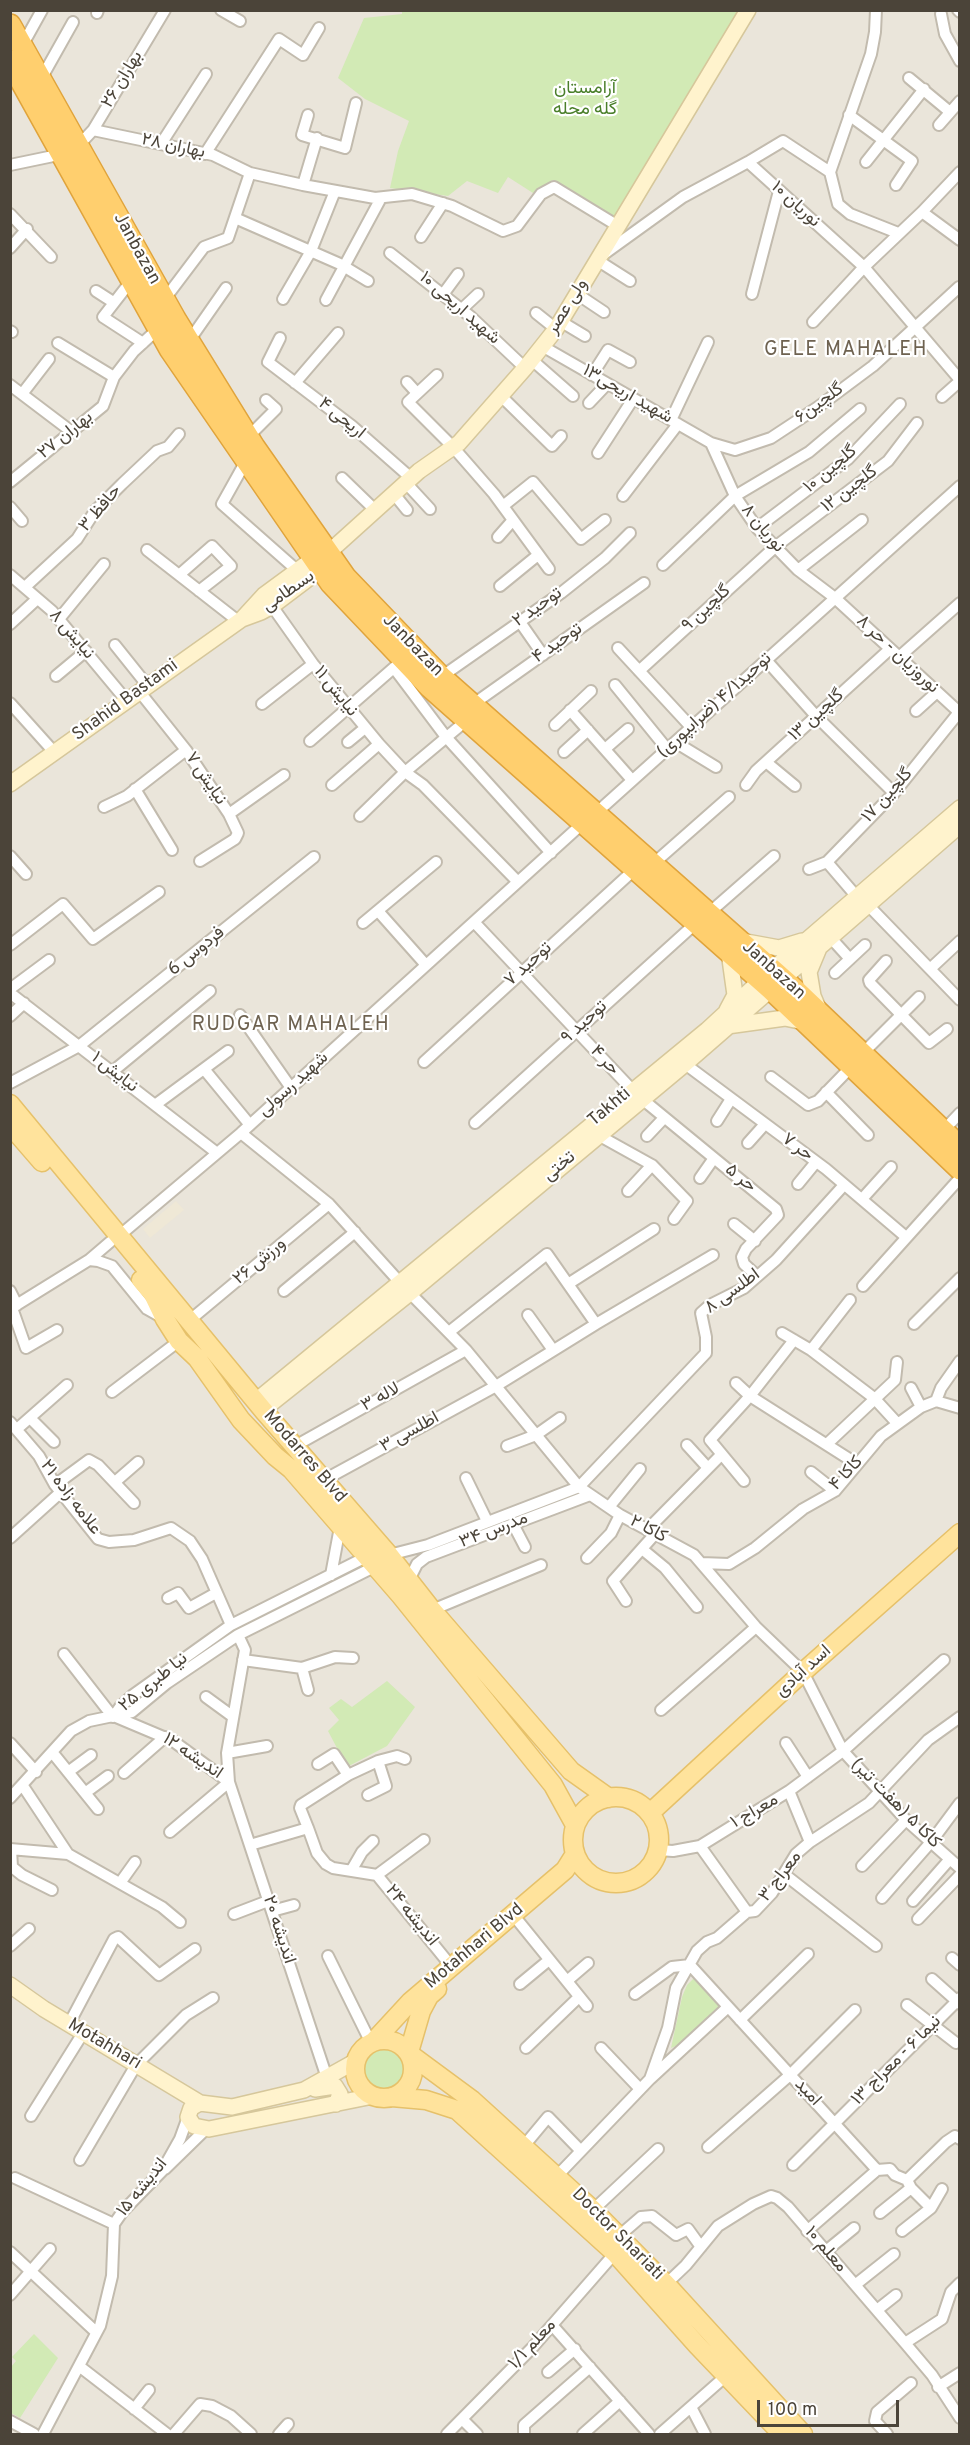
<!DOCTYPE html>
<html>
<head>
<meta charset="utf-8">
<style>
  body { margin:0 }
  #map { position:relative; width:970px; height:2445px; overflow:hidden; background:#f6f3ec; font-family:Overpass,sans-serif }
  canvas { display:block }
  .frame { position:absolute; inset:0; border:12px solid #4b4439; pointer-events:none }
  .scale { position:absolute; left:757px; top:2400px; width:142px; height:27px; box-sizing:border-box; border:3px solid #4b4439; border-top:0; padding-left:8px; font-size:18px; line-height:21px; white-space:nowrap; color:#4b4439; -webkit-text-stroke:4px #fff; paint-order:stroke }
</style>
</head>
<body>
<div id="map">
<canvas width="970" height="2445"></canvas>
<div class="frame"></div>
<div class="scale">100 m</div>
</div>
<script>
const context = document.querySelector('canvas').getContext('2d');
context.lineJoin = 'round';
function paint(path, color) { context.fillStyle = color; context.fill(path, 'evenodd'); }
const shape = rows => new Path2D(rows.map(r => 'M' + r).join(''));
function strokePath(path, color, width, dash) { context.strokeStyle = color; context.lineWidth = width; context.lineCap = dash ? 'butt' : 'round'; context.setLineDash(dash || []); context.stroke(path); }
function write(font, color, halo, rows, align = 'center') {
  context.font = font + ' Overpass,Vazirmatn,sans-serif'; context.lineWidth = 4.5; context.setLineDash([]); context.textBaseline = 'middle'; context.strokeStyle = halo; context.fillStyle = color; for (const [text, x, y, turn = 0] of rows) {
    context.save(); context.translate(x, y); context.rotate((+turn || 0) * Math.PI / 180); context.textAlign = isNaN(turn) ? turn : align; if (halo) context.strokeText(text, 0, 0); context.fillText(text, 0, 0); context.restore();
  }
}
const residential = shape([
  [11,11,959,11,959,2434,11,2434]
]);
const education = shape([
  [176,1201,184,1210,150,1238,143,1229]
]);
const green = shape([
  [402,11,742,11,616,218,553,180,533,193,508,177,498,193,467,181,448,196,390,188,398,151,409,121,365,99,338,78,364,18,402,14],
  [387,1681,415,1707,387,1746,347,1767,328,1731,339,1720,329,1708,341,1699,352,1707],
  [694,1978,699,1980,720,2007,681,2044,671,2048,682,1997,687,1985],
  '363 2069a21 21 0 1 1 42 0a21 21 0 1 1-42 0Z',
  [34,2334,58,2358,20,2418,11,2413,11,2367,16,2361,12,2357]
]);
const street = shape([
  [221,10,240,21],
  [876,10,875,32,871,54,830,172,838,204,850,214,898,233],
  [958,10,960,12],
  [97,13,98,10],
  [941,14,945,34,960,61],
  [22,46,42,10],
  [909,78,950,112],
  [41,79,73,22],
  [308,115,302,135,345,148,356,103],
  [849,115,912,161,896,185],
  [939,125,960,101],
  [93,130,213,155,250,173,303,185,375,198,412,194,452,206,503,231,517,226,541,194,554,187,618,226],
  [161,144,206,74],
  [78,146,93,130,165,10],
  [205,154,279,39,303,55,319,28],
  [748,162,864,267,960,380],
  [866,162,924,89],
  [10,165,63,154],
  [303,185,317,138],
  [922,212,960,240],
  [10,214,51,257],
  [235,218,340,264,368,281],
  [421,237,443,203],
  [10,248,27,229],
  [390,253,471,317,525,368],
  [604,254,683,197,748,162,783,141,830,172],
  [597,260,630,281],
  [131,281,103,317,143,343],
  [96,291,113,302],
  [444,293,458,274],
  [577,294,604,312],
  [752,294,779,191],
  [283,299,311,251,335,191],
  [164,300,204,247,228,238,250,173],
  [326,300,381,198],
  [462,309,478,294],
  [536,313,556,329],
  [560,321,585,336],
  [813,322,864,267,922,212,960,172],
  [10,331,12,332],
  [280,338,268,362,352,426,411,478],
  [189,341,226,288],
  [58,343,114,377],
  [542,346,711,443,735,450,771,438,818,407,873,366,959,287],
  [532,360,573,396],
  [437,375,408,402,453,447,494,494,549,569],
  [592,375,608,350,630,362],
  [407,382,417,393],
  [295,383,338,333],
  [10,385,72,432],
  [22,394,49,359],
  [501,396,552,446,561,436],
  [942,397,960,381],
  [589,403,607,384],
  [671,420,708,342],
  [248,437,276,409,266,400],
  [711,443,735,496,757,528,798,570,835,598,960,713],
  [598,453,633,399],
  [246,461,222,504,299,572],
  [342,478,375,510],
  [10,482,103,406,114,377,134,351,158,329],
  [406,483,430,509],
  [394,494,407,510],
  [623,496,678,424],
  [503,506,533,482,581,539,605,520],
  [10,507,22,521],
  [757,528,848,459,900,404],
  [498,537,513,520],
  [147,550,238,621],
  [663,565,735,496,809,452,860,409],
  [798,570,862,520],
  [10,575,52,611,126,700],
  [179,575,212,546,231,566,199,591],
  [500,586,538,555],
  [25,587,77,539,95,511,122,484,157,451,168,447,179,434],
  [272,606,313,664,379,744,405,772,423,785,518,882],
  [59,619,104,564],
  [520,622,543,655],
  [10,624,37,599],
  [115,645,147,685],
  [618,648,691,727],
  [899,657,960,603],
  [766,660,816,716,894,793],
  [394,668,446,737,551,853],
  [639,671,775,547,888,461,917,423],
  [56,676,86,651],
  [441,677,561,593,605,558,630,533],
  [615,685,667,749],
  [139,691,186,750,229,814,238,833,235,839,200,861],
  [10,703,54,752],
  [262,704,313,664],
  [472,705,644,583],
  [570,710,632,780],
  [916,711,937,692],
  [555,725,591,691],
  [310,741,397,665],
  [348,742,365,728],
  [675,742,716,767],
  [605,749,628,729],
  [564,752,588,730],
  [766,762,795,786],
  [332,785,379,744],
  [746,785,756,771,890,649],
  [135,789,172,850],
  [104,807,127,796,186,750],
  [229,814,284,775],
  [595,814,960,486],
  [360,816,405,772,467,720],
  [10,856,26,874],
  [827,862,857,897],
  [653,864,729,797],
  [809,869,827,862,894,793,960,711],
  [867,904,960,1000],
  [378,911,426,965],
  [709,913,774,856],
  [474,922,636,1094,776,1209,778,1215,746,1249,742,1257,744,1264,757,1276],
  [363,923,436,862],
  [830,937,850,959],
  [10,945,63,904,93,939,159,892],
  [886,961,869,980,870,983,929,1043,947,1029],
  [930,969,960,941],
  [835,973,865,945],
  [10,989,49,960],
  [10,993,217,1153],
  [240,1015,291,1088],
  [10,1016,24,1003],
  [862,1054,919,997],
  [424,1062,635,869],
  [685,1064,826,1169,906,1237],
  [204,1069,250,1125],
  [112,1072,210,991],
  [771,1077,808,1105,818,1101,852,1066],
  [10,1083,79,1046,314,857],
  [826,1092,868,1135],
  [155,1105,228,1051],
  [717,1121,731,1099],
  [475,1123,696,923],
  [943,1131,960,1113],
  [241,1133,329,1204,405,1288,466,1350,579,1487,620,1515,694,1555,756,1627,803,1672,843,1751,906,1820,960,1868],
  [598,1135,652,1165,687,1201,674,1219],
  [647,1136,664,1118],
  [748,1143,765,1124],
  [700,1178,714,1158],
  [798,1184,816,1162],
  [628,1191,652,1165],
  [862,1199,891,1167],
  [734,1224,755,1241],
  [119,1236,241,1133,583,823],
  [89,1260,98,1261,112,1266,147,1309,163,1318],
  [568,1284,654,1229],
  [863,1286,960,1178],
  [10,1291,17,1305],
  [284,1291,355,1232],
  [12,1308,26,1348,57,1330],
  [10,1309,89,1260,110,1242],
  [528,1315,553,1350],
  [190,1320,329,1204],
  [914,1324,960,1278],
  [449,1332,547,1254,596,1324],
  [782,1333,811,1350,874,1398,897,1423],
  [811,1350,850,1300],
  [736,1383,750,1396,857,1464],
  [911,1388,921,1407],
  [112,1392,179,1341],
  [936,1401,941,1388,960,1361],
  [30,1418,54,1442],
  [10,1422,39,1456,55,1485,98,1539,109,1542,134,1540,171,1528,190,1541,202,1559,231,1625],
  [17,1429,67,1385],
  [827,1444,895,1380,897,1362],
  [687,1445,708,1468],
  [295,1446,466,1350],
  [507,1446,536,1435,560,1418],
  [811,1472,835,1491],
  [466,1478,487,1521],
  [324,1480,496,1386,596,1324,713,1255],
  [744,1481,710,1440,750,1396,794,1340],
  [115,1482,138,1462],
  [55,1485,89,1460,98,1465,134,1503],
  [609,1507,640,1469],
  [513,1524,525,1547],
  [647,1530,721,1455],
  [10,1538,61,1492],
  [642,1549,665,1568,697,1607],
  [389,1555,428,1545,579,1487,706,1353,706,1337,701,1313,710,1305,744,1288,776,1260,844,1185],
  [587,1558,611,1533,620,1515],
  [701,1563,729,1564,755,1548,803,1509,835,1491,881,1436,921,1407,936,1401,960,1408],
  [331,1575,340,1527],
  [409,1580,417,1564,426,1557,590,1495],
  [168,1598,178,1593,189,1608,216,1593],
  [626,1601,613,1581,655,1534],
  [432,1610,541,1565],
  [238,1635,245,1650,227,1753,229,1782,327,2078],
  [64,1654,113,1717],
  [243,1660,302,1668,335,1657,353,1658],
  [302,1668,308,1690],
  [206,1697,232,1716],
  [661,1710,756,1627],
  [113,1717,120,1707,133,1695,231,1625,366,1557],
  [116,1717,173,1741,229,1782],
  [10,1743,36,1772],
  [786,1743,808,1777],
  [52,1752,98,1809],
  [227,1753,267,1746],
  [318,1764,334,1754,348,1775],
  [68,1772,91,1755],
  [124,1773,165,1737],
  [23,1786,68,1854],
  [789,1791,810,1842],
  [85,1793,108,1776],
  [368,1795,386,1786,378,1761],
  [10,1798,71,1731,89,1721,132,1712,167,1683,238,1635,374,1567],
  [308,1828,300,1808,301,1805,348,1775,378,1761,397,1756,405,1759],
  [170,1832,229,1782],
  [250,1845,308,1828,317,1853,326,1864,333,1868,377,1875,451,1966],
  [700,1846,747,1912],
  [10,1849,68,1854,162,1907,180,1922],
  [11,1849,12,1867,22,1875,52,1890],
  [658,1850,673,1851,700,1846,789,1791,843,1751,944,1660],
  [862,1866,906,1820],
  [351,1871,362,1852,373,1841],
  [784,1874,876,1946],
  [377,1875,424,1840],
  [120,1883,135,1862],
  [882,1898,931,1842,960,1803],
  [913,1901,950,1859],
  [272,1911,294,1905],
  [234,1914,268,1901],
  [918,1919,960,1875],
  [519,1922,587,2006],
  [10,1946,29,1929],
  [328,1956,371,2043],
  [952,1958,960,1965],
  [690,1965,877,2170],
  [932,1979,960,2004],
  [567,1981,588,1963],
  [520,1984,549,1960],
  [635,1994,672,1967,690,1965],
  [907,2005,956,2043],
  [740,2020,808,1954],
  [69,2024,114,1939,118,1937,159,1975,195,1949],
  [526,2048,579,1997],
  [601,2048,640,2089],
  [650,2079,668,2028,676,1988,697,1951,707,1942,717,1938,747,1912,755,1911,772,1893,796,1854,810,1842,869,1803,928,1740,960,1717],
  [31,2116,83,2033],
  [523,2147,548,2117,581,2151],
  [708,2147,790,2075,855,2010],
  [80,2160,136,2065,186,2015,213,1998],
  [793,2165,960,1998],
  [165,2169,207,2128],
  [877,2170,890,2169,895,2175,907,2180,911,2188,931,2208],
  [557,2176,650,2079,728,2007],
  [15,2178,114,2224],
  [907,2180,946,2142,955,2136,960,2139],
  [593,2210,658,2149],
  [880,2213,911,2188],
  [807,2231,877,2170],
  [902,2231,931,2208,942,2189],
  [619,2236,641,2217,652,2216,676,2235,688,2229,701,2247],
  [826,2251,854,2228],
  [10,2252,96,2332],
  [666,2284,686,2265,718,2226,753,2204,771,2196,777,2198,788,2207,905,2343,932,2375,960,2418],
  [855,2285,894,2254],
  [10,2295,50,2249],
  [877,2310,896,2295],
  [552,2325,649,2434],
  [905,2343,942,2319,951,2292,960,2283],
  [79,2366,167,2434],
  [548,2372,575,2349],
  [938,2387,960,2373],
  [691,2407,705,2434],
  [134,2409,149,2390],
  [463,2420,477,2434],
  [10,2421,34,2434],
  [43,2434,100,2326,112,2276,114,2224,123,2211,162,2171,180,2139,188,2117],
  [174,2434,200,2404,212,2406,231,2416,251,2434],
  [279,2434,288,2424],
  [447,2434,532,2348,615,2253],
  [524,2434,524,2425,590,2367],
  [583,2434,620,2401],
  [660,2434,727,2375],
  [887,2434,875,2421,877,2412,911,2383]
]);
const secondary = shape([
  [328,553,419,471,459,443,525,368,556,329,748,10],
  [242,619,261,612,272,606,321,569],
  [10,784,242,619,264,595,313,559],
  [741,941,779,948,802,941],
  [727,1010,735,995,729,952],
  [819,1010,813,996,809,972,819,948],
  [727,1026,785,1018,804,1022],
  [256,1401,707,1030,772,970,960,808],
  [263,1410,410,1293,685,1064,960,825],
  [10,1985,44,2009,200,2103,232,2107,304,2090,356,2061],
  [315,2089,335,2086,340,2094,336,2104],
  [200,2103,191,2108,188,2117,194,2126,209,2129,373,2096]
]);
const primary = shape([
  [10,1104,263,1410,389,1555,432,1610,571,1771,609,1798],
  [10,1125,42,1162],
  [141,1280,153,1294,165,1319,179,1341,197,1358,241,1420,275,1456,291,1469,401,1596,553,1785,575,1825],
  '573 1840a43 43 0 1 1 86 0a43 43 0 1 1-86 0Z',
  [650,1813,803,1672,960,1533],
  '355 2069a29 29 0 1 1 58 0a29 29 0 1 1-58 0Z',
  [374,2041,410,2002,565,1870,575,1854],
  [409,2052,421,2011,429,1996,437,1989],
  [411,2055,472,2100,593,2210,666,2284,803,2434],
  [392,2097,426,2100,457,2110,615,2253,697,2345,782,2434]
]);
const highway = shape([
  [10,25,175,319,254,447,345,577,441,677,795,990,960,1147],
  [10,61,170,349,331,583,430,687,771,989,960,1169]
]);
const streetNames = [
  ["بهاران ۲۶",123,80,-59],
  ["بهاران ۲۸",173,147,12],
  ["نوریان ۱۰",795,205,42],
  ["Janbazan",136,249,61],
  ["ولی عصر",568,307,-58],
  ["شهید اریحی ۱۰",459,309,41],
  ["شهید اریحی۱۳",627,395,30],
  ["گلچین۶",820,404,-36],
  ["اریحی ۴",341,419,39],
  ["بهاران ۲۷",66,436,-39],
  ["گلچین ۱۰",831,470,-40],
  ["گلچین ۱۲",850,490,-37],
  ["حافظ ۳",101,509,-50],
  ["نوریان ۸",762,529,50],
  ["بسطامی",289,592,-35],
  ["توحید ۲",538,608,-35],
  ["گلچین ۹",707,609,-43],
  ["نیایش ۸",71,635,49],
  ["توحید ۴",558,644,-35],
  ["Janbazan",412,646,46],
  ["نوروزیان - حر ۸",897,655,43],
  ["نیایش ۱۱",335,692,51],
  ["Shahid Bastami",126,701,-36],
  ["توحید۴/۱ (ضرابپوری)",715,706,-42],
  ["گلچین ۱۳",817,716,-42],
  ["نیایش ۷",205,779,56],
  ["گلچین ۱۷",888,796,-48],
  ["فردوس 6",197,952,-39],
  ["توحید ۷",529,965,-42],
  ["Janbazan",773,971,42],
  ["توحید ۹",585,1023,-42],
  ["حر ۴",604,1061,47],
  ["نیایش ۱",114,1073,38],
  ["شهید رسولی",294,1085,-42],
  ["Takhti",610,1108,-40],
  ["حر ۷",797,1148,37],
  ["تختی",560,1167,-40],
  ["حر ۵",740,1179,39],
  ["ورزش ۲۶",260,1262,-40],
  ["اطلسی ۸",733,1292,-36],
  ["لاله ۳",381,1398,-29],
  ["اطلسی ۳",410,1433,-29],
  ["Modarres Blvd",304,1457,49],
  ["کاکا ۴",847,1474,-47],
  ["علامه زاده ۲۱",70,1498,53],
  ["کاکا ۲",648,1530,28],
  ["مدرس ۳۴",494,1531,-21],
  ["اسد آبادی",804,1672,-42],
  ["نیا طبری ۲۵",154,1683,-39],
  ["اندیشه ۱۲",192,1757,34],
  ["کاکا ۵ (هفت تیر)",895,1804,45],
  ["معراج ۱",755,1812,-30],
  ["معراج ۳",781,1877,-53],
  ["اندیشه ۲۴",411,1916,51],
  ["اندیشه ۲۰",278,1930,72],
  ["Motahhari Blvd",475,1947,-40],
  ["Motahhari",104,2045,31],
  ["نیما ۶ - معراج ۱۳",897,2061,-45],
  ["امید",807,2093,47],
  ["اندیشه ۱۵",143,2188,-51],
  ["Doctor Shariati",617,2235,45],
  ["معلم ۱۰",825,2250,49],
  ["معلم ۱/۱",533,2345,-47]
];
const parkNames = [
  ["آرامستان",585,89],
  ["گله محله",585,110]
];
const neighbourhoodNames = [
  ["GELE MAHALEH",846,351],
  ["RUDGAR MAHALEH",291,1026]
];
paint(residential, '#eae5da');
paint(education, '#efe8d6');
paint(green, '#d2eab5');
strokePath(street, '#c2bbae', 14);
strokePath(secondary, '#d6c79b', 18);
strokePath(primary, '#e6c16a', 21);
strokePath(highway, '#e0a43c', 24);
strokePath(street, '#fff', 10);
strokePath(secondary, '#fff3cd', 15);
strokePath(primary, '#ffe39c', 18);
strokePath(highway, '#ffcf6e', 21);
write('18px', '#4b4439', '#fff', streetNames);
write('18px', '#4a7f2a', '#fff', parkNames);
context.letterSpacing = '1.5px';
write('20px', '#6e6250', '#fff', neighbourhoodNames);
context.letterSpacing = '0px';
</script>
</body>
</html>
